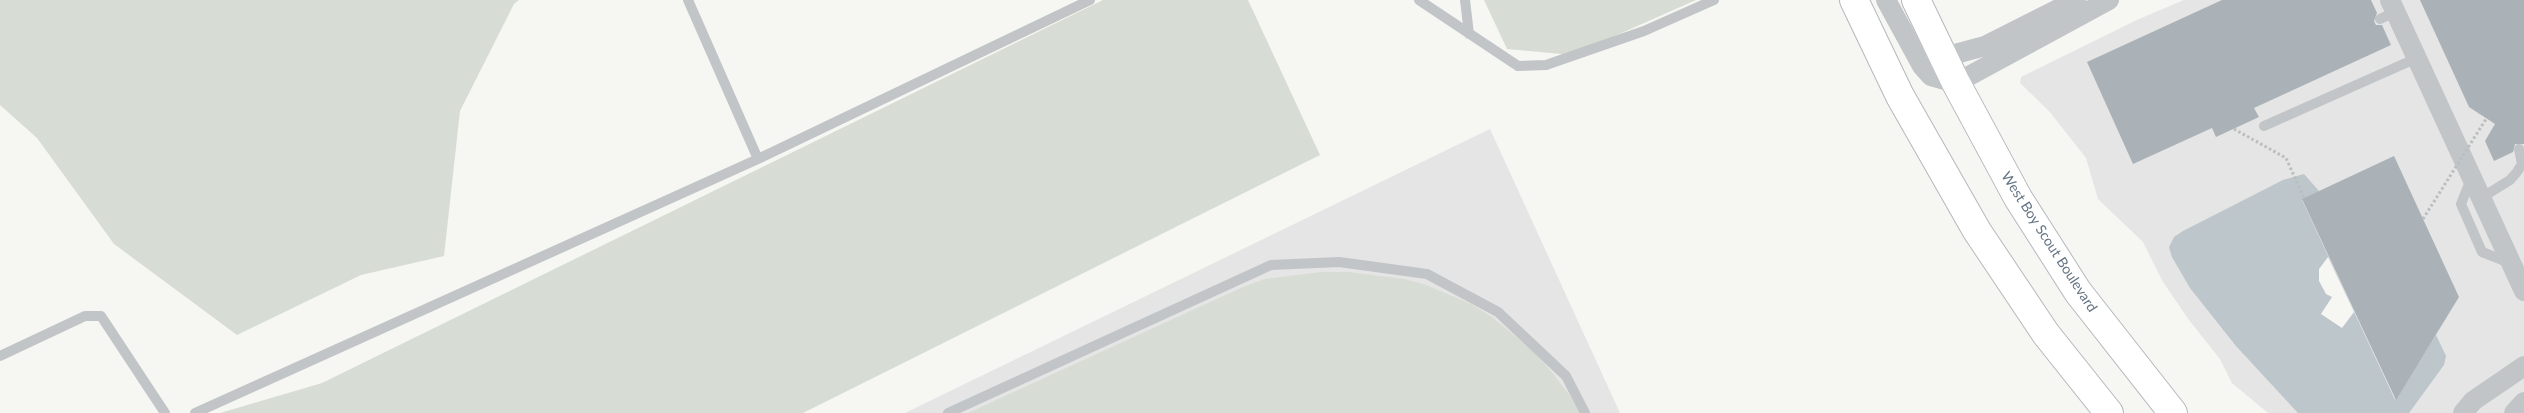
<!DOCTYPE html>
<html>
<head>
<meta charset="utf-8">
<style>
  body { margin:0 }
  canvas { display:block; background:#f6f6f3 }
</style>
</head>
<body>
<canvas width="2524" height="413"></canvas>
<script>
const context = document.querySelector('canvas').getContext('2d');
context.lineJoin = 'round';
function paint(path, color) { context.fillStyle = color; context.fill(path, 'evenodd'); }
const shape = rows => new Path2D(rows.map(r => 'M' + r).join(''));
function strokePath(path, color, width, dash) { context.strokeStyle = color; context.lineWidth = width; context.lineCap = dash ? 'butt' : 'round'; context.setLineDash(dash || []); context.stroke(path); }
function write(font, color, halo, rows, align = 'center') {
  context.font = font + ' Lato,sans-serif'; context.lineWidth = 5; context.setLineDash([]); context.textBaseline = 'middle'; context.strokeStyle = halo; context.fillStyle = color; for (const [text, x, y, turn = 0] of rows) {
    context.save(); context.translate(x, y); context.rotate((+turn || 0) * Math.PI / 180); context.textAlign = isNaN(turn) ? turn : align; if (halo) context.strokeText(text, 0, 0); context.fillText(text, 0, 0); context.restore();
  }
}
const built = shape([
  [2184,0,2524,0,2524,413,2268,413,2232,383,2220,359,2189,320,2163,282,2143,242,2098,199,2086,158,2049,111,2020,83,2021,77,2139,19],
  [1490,129,1620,413,905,413]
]);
const green = shape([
  [0,0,519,0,514,4,460,111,444,256,361,275,237,335,114,244,37,138,0,105],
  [1103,0,1248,0,1320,155,803,413,220,413,322,383],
  [1484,0,1696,0,1572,55,1507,49],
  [1321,272,1348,272,1404,279,1426,285,1471,304,1492,317,1533,351,1550,370,1570,396,1579,413,968,413,1243,287,1265,279]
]);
const water = shape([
  [2304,174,2319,191,2302,200,2395,400,2436,335,2446,356,2444,365,2409,413,2298,413,2236,346,2190,288,2172,257,2169,247,2174,237,2183,231,2283,180]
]);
const pier = shape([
  [2328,257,2354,312,2342,328,2321,314,2332,297,2326,294,2319,281,2319,269]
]);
const building = shape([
  [2222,0,2371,0,2377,13,2374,21,2376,25,2382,25,2391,45,2254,108,2259,117,2216,137,2212,128,2133,164,2087,62],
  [2420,0,2524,0,2524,144,2515,144,2513,152,2494,161,2485,141,2495,124,2469,107],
  [2394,156,2459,297,2396,400,2302,199]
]);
const path = shape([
  [2234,129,2286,158,2304,198]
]);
const service = shape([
  [688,0,758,159],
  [1419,0,1518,66,1546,65,1644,31,1714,0],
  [1465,0,1469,34],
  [2380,19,2395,12],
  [2264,126,2417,58],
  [2471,179,2461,204,2482,252,2510,263],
  [2481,198,2510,180,2517,172,2522,164,2519,149],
  [0,356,85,316,101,316,165,413],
  [195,413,758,159,1090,0],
  [948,413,1271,265,1339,262,1427,274,1498,312,1566,376,1585,413]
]);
const minor = shape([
  [1886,0,1922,66,1931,76,1956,83,2109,0],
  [2390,0,2524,291],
  [1944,57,1985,46,2076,0],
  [2463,413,2473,401,2524,366],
  [2514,413,2524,402]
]);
const primary = shape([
  [1854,0,1900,96,1977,231,2046,334,2109,413],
  [1916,0,1956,83,2018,198,2078,292,2173,413]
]);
const pathBridge = shape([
  [2423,219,2486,119]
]);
const streetNames = [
  ["West Boy Scout Boulevard",2049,242,57]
];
paint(built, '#e4e5e4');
paint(green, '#d7ddd4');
paint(water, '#bcc6cb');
paint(pier, '#f6f6f3');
paint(building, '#abb2b7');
strokePath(primary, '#b4b8bc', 30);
strokePath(path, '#bbbdbf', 3, [2.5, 2.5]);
strokePath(service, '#c1c5c8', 10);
strokePath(minor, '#c1c5c8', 20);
strokePath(primary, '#fff', 28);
strokePath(pathBridge, '#bbbdbf', 3, [2.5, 2.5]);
write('14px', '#657583', '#fff', streetNames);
</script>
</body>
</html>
